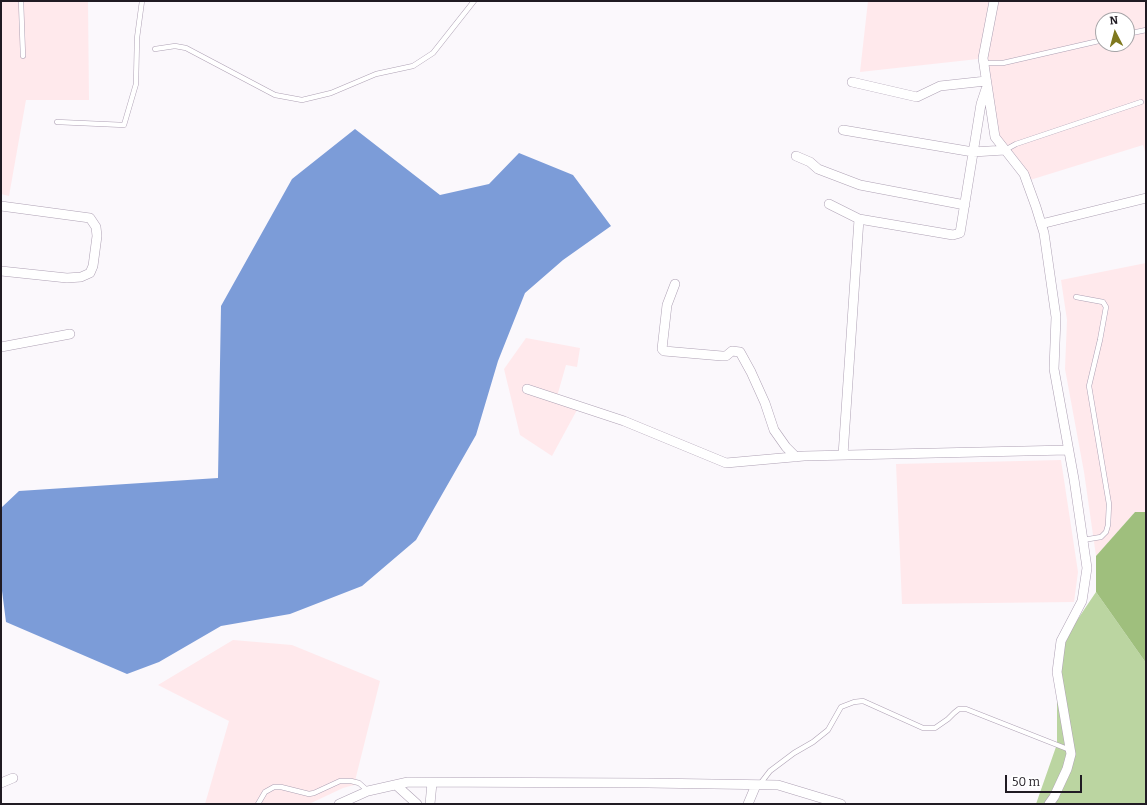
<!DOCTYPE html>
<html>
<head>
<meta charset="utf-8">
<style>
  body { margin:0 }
  #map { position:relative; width:1147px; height:805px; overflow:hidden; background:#fbf8fc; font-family:Bitter,serif }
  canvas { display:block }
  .frame { position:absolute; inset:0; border:2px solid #201b23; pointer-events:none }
  .north { position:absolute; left:1095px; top:12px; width:40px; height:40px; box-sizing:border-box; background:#fff; border:1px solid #a6a4a7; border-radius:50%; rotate:354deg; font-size:11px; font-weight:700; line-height:16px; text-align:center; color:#201b23 }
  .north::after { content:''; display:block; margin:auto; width:14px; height:18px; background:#7f791f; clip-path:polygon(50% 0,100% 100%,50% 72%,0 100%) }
  .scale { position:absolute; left:1005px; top:775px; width:77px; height:18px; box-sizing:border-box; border:2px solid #201b23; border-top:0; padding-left:5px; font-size:12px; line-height:14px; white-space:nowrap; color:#201b23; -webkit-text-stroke:3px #fff; paint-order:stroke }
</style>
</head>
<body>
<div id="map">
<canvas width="1147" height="805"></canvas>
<div class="frame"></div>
<div class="north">N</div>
<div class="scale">50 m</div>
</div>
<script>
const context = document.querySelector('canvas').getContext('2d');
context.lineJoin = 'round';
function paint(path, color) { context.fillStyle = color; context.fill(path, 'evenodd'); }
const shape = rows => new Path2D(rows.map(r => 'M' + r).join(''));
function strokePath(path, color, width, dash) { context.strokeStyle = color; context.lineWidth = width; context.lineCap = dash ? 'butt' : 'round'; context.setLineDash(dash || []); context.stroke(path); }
const industrial = shape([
  [1,1,88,1,89,100,26,100,9,196,1,194],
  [868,1,1146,1,1146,155,1143,145,1030,180,1026,169,998,134,987,58,860,72],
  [1103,20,1127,20,1127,44,1103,44],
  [1146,263,1146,512,1135,512,1096,556,1084,472,1065,369,1067,320,1061,280],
  [526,338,580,348,577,367,566,365,556,400,578,408,552,456,520,435,504,369],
  [1061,460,1078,572,1074,602,902,604,896,464],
  [233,640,292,645,380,681,354,785,343,788,309,804,205,804,229,721,158,685]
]);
const green = shape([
  [1096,592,1146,663,1146,804,1036,804,1057,744,1057,650]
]);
const forest = shape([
  [1135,512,1146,512,1146,663,1096,592,1096,556]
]);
const water = shape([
  [355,129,440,195,489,184,519,153,573,175,611,226,563,260,525,293,498,361,476,435,416,540,362,586,290,614,221,626,159,662,127,674,6,622,1,583,1,508,19,491,218,478,221,306,292,179]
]);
const service = shape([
  [21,1,23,56],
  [1127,34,1146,30],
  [155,49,175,46,186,48,275,95,302,100,331,93,376,74,413,66,433,53,474,1],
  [983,63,1003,63,1103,40],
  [57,122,124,125,136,84,137,38,142,1],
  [1005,150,1016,144,1141,102],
  [1076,297,1103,302,1106,307,1100,340,1089,386,1109,504,1108,525,1106,532,1101,537,1083,540],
  [760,784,770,771,794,753,813,742,828,730,841,707,854,702,863,701,923,728,935,728,948,719,954,713,959,709,966,709,1070,750],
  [258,804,265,792,274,787,281,787,309,794,314,793,340,781,351,781,359,783,368,791]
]);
const minor = shape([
  [994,1,983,58,995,137,1024,174,1036,207,1044,233,1056,317,1054,369,1074,479,1087,568,1082,601,1061,641,1057,672,1071,754,1067,769,1054,797,1049,804],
  [852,82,917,97,940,86,986,81],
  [843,130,973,152,1005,150],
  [796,156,810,162,818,169,860,185,965,205],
  [829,204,859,219,953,235,960,233,981,104,986,89],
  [1,206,90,218,96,227,97,236,93,266,90,273,81,277,67,278,1,271],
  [1041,224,1146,198],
  [675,284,667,305,662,349,664,351,722,356,726,356,732,351,740,352,751,372,765,403,774,430,786,447,796,457],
  [1,347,70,334],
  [527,389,624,421,726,463,804,456,1068,450],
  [843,455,859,219],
  [1,783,13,778],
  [396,785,417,804],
  [339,804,368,791,408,782,648,783,778,785,841,804],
  [430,804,432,783],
  [748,804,756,785]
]);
paint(industrial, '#ffe9ec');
paint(green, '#bbd5a1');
paint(forest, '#9fbf7d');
paint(water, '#7c9cd8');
strokePath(service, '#aea1b4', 5.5);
strokePath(minor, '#aea1b4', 10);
strokePath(service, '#fff', 4.5);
strokePath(minor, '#fff', 9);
</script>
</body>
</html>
